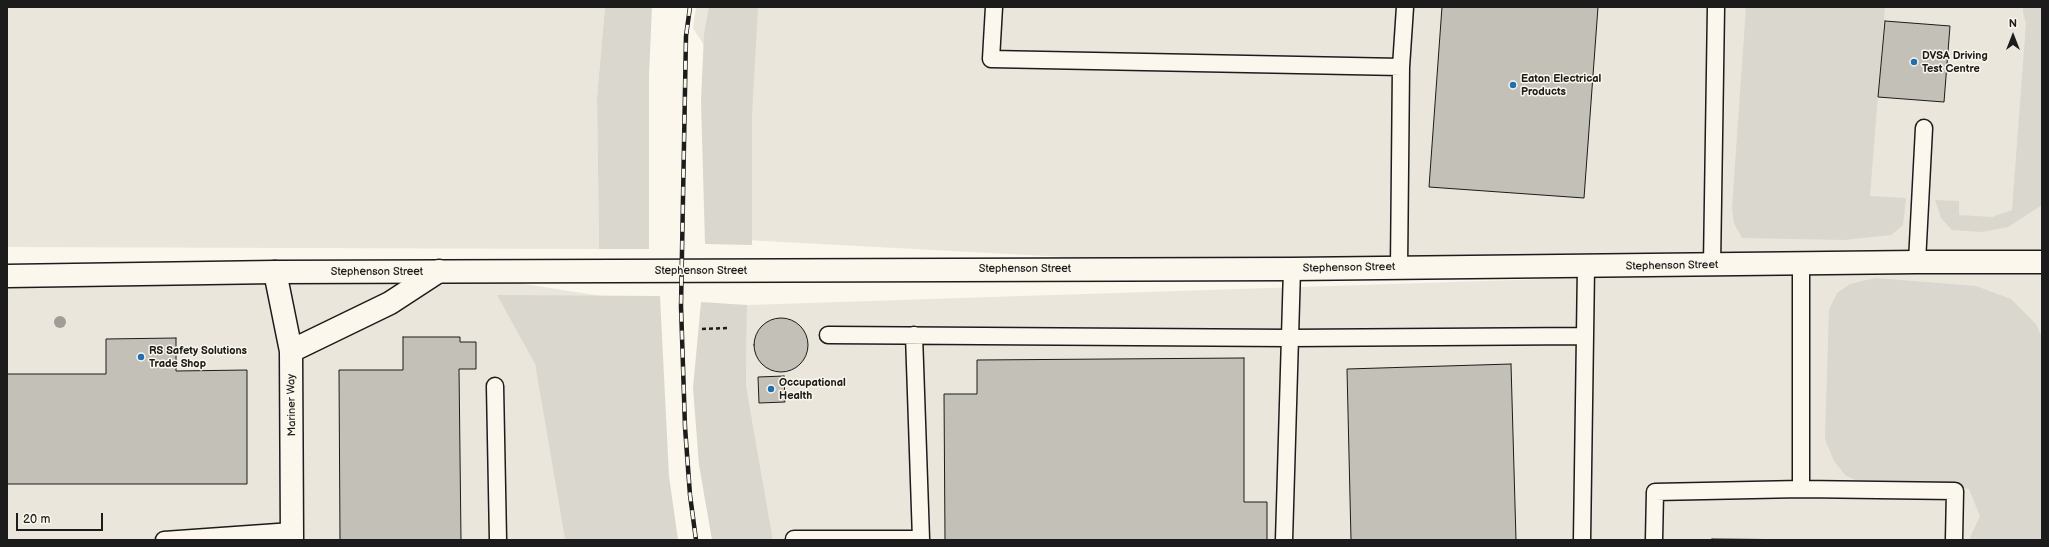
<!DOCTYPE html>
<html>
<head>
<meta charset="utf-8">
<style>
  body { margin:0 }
  #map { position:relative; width:2049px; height:547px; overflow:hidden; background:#fbf7ec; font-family:"Balsamiq Sans",sans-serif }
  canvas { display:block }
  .frame { position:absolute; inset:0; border:8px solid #1c1c1c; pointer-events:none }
  .north { position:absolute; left:1993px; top:16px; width:40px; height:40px; -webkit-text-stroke:3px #fbf7ec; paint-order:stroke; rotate:0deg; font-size:11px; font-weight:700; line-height:16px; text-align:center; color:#1c1c1c }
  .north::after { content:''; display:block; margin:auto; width:14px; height:18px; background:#1c1c1c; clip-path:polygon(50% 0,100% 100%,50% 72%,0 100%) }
  .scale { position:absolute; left:16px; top:513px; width:87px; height:18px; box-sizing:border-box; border:2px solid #1c1c1c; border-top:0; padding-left:5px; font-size:12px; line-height:14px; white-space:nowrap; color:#1c1c1c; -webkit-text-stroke:3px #fbf7ec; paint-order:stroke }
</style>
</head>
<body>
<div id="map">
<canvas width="2049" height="547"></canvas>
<div class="frame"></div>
<div class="north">N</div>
<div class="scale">20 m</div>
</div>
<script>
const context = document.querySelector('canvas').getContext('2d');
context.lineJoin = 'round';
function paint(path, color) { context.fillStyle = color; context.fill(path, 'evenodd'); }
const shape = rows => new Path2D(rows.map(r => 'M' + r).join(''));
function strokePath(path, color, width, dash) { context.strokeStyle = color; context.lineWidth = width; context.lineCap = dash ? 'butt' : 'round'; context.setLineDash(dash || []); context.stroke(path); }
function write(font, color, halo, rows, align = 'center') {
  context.font = font + ' "Balsamiq Sans",sans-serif'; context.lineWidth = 3; context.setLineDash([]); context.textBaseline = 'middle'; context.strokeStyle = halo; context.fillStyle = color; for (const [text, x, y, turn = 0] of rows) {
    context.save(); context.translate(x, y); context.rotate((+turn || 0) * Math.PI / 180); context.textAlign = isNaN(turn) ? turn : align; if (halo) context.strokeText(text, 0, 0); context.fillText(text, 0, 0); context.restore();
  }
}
const built = shape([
  [7,7,605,7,597,97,599,249,7,247],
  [696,7,2042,7,2042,412,2033,540,773,540,746,385,747,305,2036,263,1292,269,745,240,744,108,693,28],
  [439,271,628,300,498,296,535,364,565,540,7,540,7,276]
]);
const green = shape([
  [605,7,652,7,649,76,649,249,599,249,597,97],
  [709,7,758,7,752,115,752,245,705,244,701,101,704,34],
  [1746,7,1885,7,1870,196,1906,198,1903,225,1891,235,1844,240,1742,238,1734,223,1732,208],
  [2023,7,2042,7,2042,205,2008,227,1982,232,1952,230,1941,218,1935,200,1959,201,1959,215,1992,217,2012,210,2026,23,2023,13],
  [1875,278,1976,286,2011,299,2036,324,2042,338,2042,540,1969,540,1980,516,1969,489,1858,481,1846,476,1834,461,1825,439,1829,310,1837,293,1850,284],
  [497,295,660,296,669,476,678,540,565,540,535,364],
  [701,302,747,305,746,385,773,540,712,540,699,465,693,388]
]);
const building = shape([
  [1442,7,1598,7,1584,198,1429,187,1442,7],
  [1885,21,1950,26,1944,102,1878,97,1885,21],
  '754 345a27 27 0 1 1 54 0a27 27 0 1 1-54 0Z',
  [403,337,460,337,460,342,476,342,476,369,459,369,461,540,340,540,339,370,403,370,403,337],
  [176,338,176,371,247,370,247,484,7,484,7,374,106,374,106,339,176,338],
  [1244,358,1244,502,1267,502,1267,540,945,540,944,394,977,394,977,360,1244,358],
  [1511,364,1516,540,1351,540,1347,369,1511,364],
  [784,376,785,402,759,403,758,377,784,376],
  [1712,539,1818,540,1712,540,1712,539]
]);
const path = shape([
  [702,329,730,328]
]);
const service = shape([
  [994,7,991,59,1401,67],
  [1917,262,1924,128],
  [1712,265,1716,7],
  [1399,268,1401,67,1405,7],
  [828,335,1290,338,1585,336],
  [495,386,498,540],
  [1801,489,1955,491,1954,540],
  [794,539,921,539,914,335],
  [164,540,292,531],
  [1284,540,1292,269],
  [1582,540,1586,267],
  [1654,540,1655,492,1801,489,1801,264]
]);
const minor = shape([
  [275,272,291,351,292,540],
  [291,351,390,303,439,271]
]);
const tertiary = shape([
  [7,276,275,272,1292,269,1917,262,2042,262]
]);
const rail = shape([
  [690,7,686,36,681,306,685,427,690,495,696,540]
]);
const trees = [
  [60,322]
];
const markers = [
  [1914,62,4,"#1f6fb2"],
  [1513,85,4,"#1f6fb2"],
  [141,357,4,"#1f6fb2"],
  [771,389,4,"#1f6fb2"]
];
const poiNames = [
  ["DVSA Driving",1922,56],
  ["Test Centre",1922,69],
  ["Eaton Electrical",1521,79],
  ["Products",1521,92],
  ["RS Safety Solutions",149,351],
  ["Trade Shop",149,364],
  ["Occupational",779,383],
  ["Health",779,396]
];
const streetNames = [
  ["Stephenson Street",1672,266,-1],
  ["Stephenson Street",1349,268,-1],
  ["Stephenson Street",1025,269],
  ["Stephenson Street",701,271],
  ["Stephenson Street",377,272],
  ["Mariner Way",292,405,-91]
];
paint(built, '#eae6dc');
paint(green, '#dad7ce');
paint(building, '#c3c0b8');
strokePath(building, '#1c1c1c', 1);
strokePath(service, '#1c1c1c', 19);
strokePath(minor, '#1c1c1c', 25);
strokePath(tertiary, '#1c1c1c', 25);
strokePath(path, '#1c1c1c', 2.5, [4, 3]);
strokePath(service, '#fbf7ec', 16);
strokePath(minor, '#fbf7ec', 22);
strokePath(tertiary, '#fbf7ec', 22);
strokePath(rail, '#1c1c1c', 4.5);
strokePath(rail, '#fbf7ec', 3, [9]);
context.fillStyle = '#a09d97';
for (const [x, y] of trees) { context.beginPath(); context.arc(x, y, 6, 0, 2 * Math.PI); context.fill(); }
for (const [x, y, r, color] of markers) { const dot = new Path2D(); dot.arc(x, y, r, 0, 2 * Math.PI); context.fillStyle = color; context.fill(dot); strokePath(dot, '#fbf7ec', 1.5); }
write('bold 11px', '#1c1c1c', '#fbf7ec', poiNames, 'left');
write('11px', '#1c1c1c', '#fbf7ec', streetNames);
</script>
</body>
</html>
